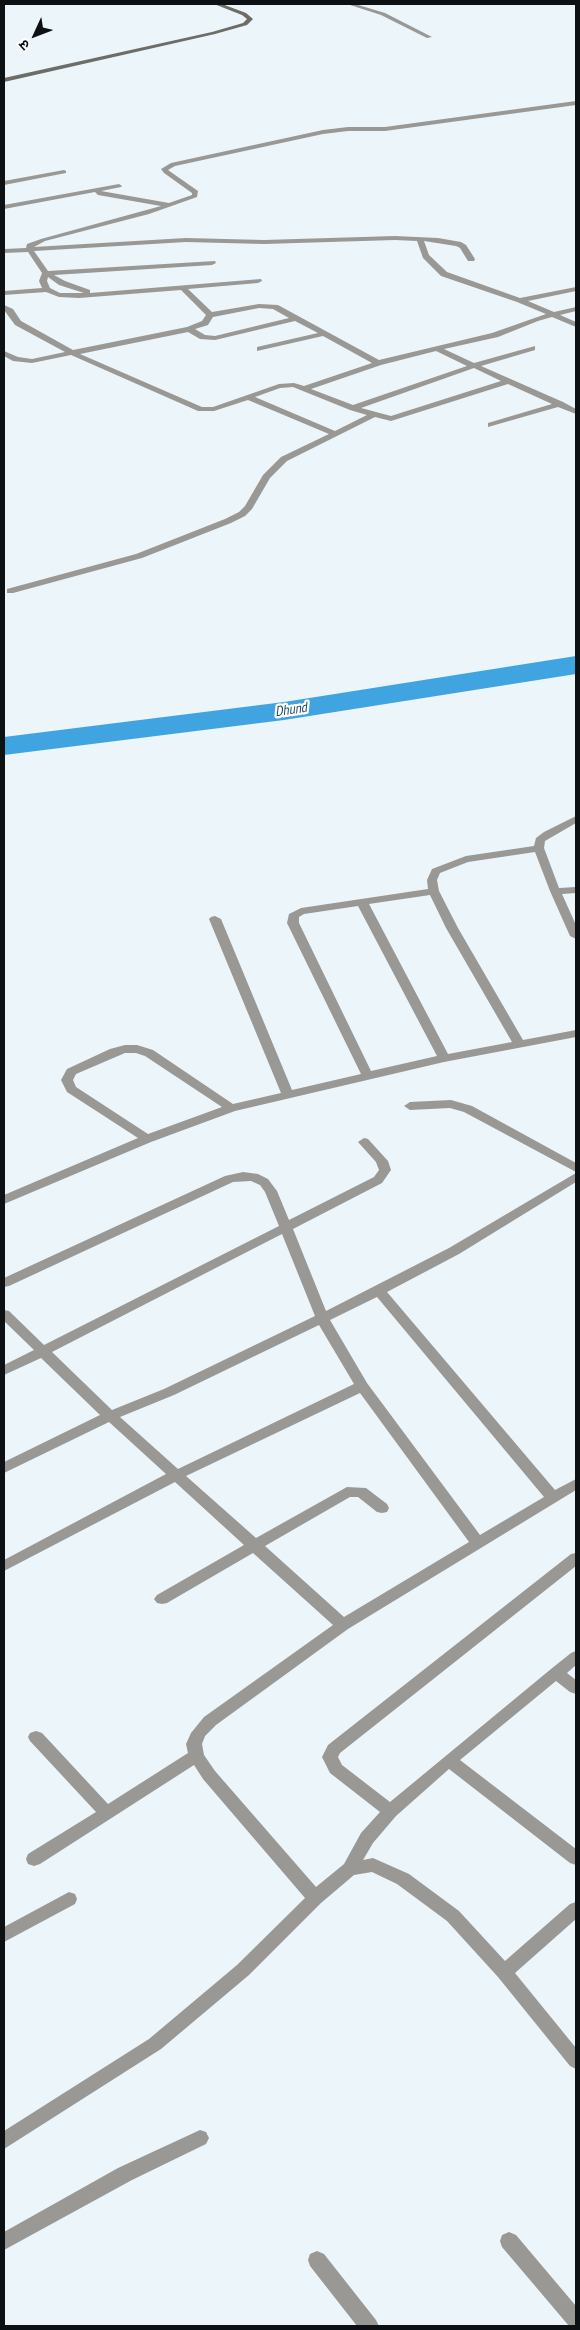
<!DOCTYPE html>
<html>
<head>
<meta charset="utf-8">
<style>
  body { margin:0 }
  #map { position:relative; width:580px; height:2330px; overflow:hidden; background:#ecf5fa; font-family:"PT Sans Narrow","Noto Sans Devanagari",sans-serif }
  canvas { display:block }
  .frame { position:absolute; inset:0; border:5px solid #0e1113; pointer-events:none }
  .north { position:absolute; left:10px; top:10px; width:50px; height:50px; -webkit-text-stroke:4px #fff; paint-order:stroke; rotate:227deg; font-size:14px; font-weight:700; line-height:20px; text-align:center; color:#0e1113 }
  .north::after { content:''; display:block; margin:auto; width:18px; height:22px; background:#0e1113; clip-path:polygon(50% 0,100% 100%,50% 72%,0 100%) }
</style>
</head>
<body>
<div id="map">
<canvas width="580" height="2330"></canvas>
<div class="frame"></div>
<div class="north">उ</div>
</div>
<script>
const context = document.querySelector('canvas').getContext('2d');
context.lineJoin = 'round';
const shape = rows => new Path2D(rows.map(r => 'M' + r).join(''));
function paint(path, color) { context.fillStyle = color; context.fill(path, 'evenodd'); }
function write(font, color, halo, rows, align = 'center') {
  context.font = font + ' "PT Sans Narrow",sans-serif'; context.lineWidth = 4.5; context.setLineDash([]); context.textBaseline = 'middle'; context.strokeStyle = halo; context.fillStyle = color; for (const [text, x, y, turn = 0] of rows) {
    context.save(); context.translate(x, y); context.rotate((+turn || 0) * Math.PI / 180); context.textAlign = isNaN(turn) ? turn : align; if (halo) context.strokeText(text, 0, 0); context.fillText(text, 0, 0); context.restore();
  }
}
const river = shape([
  [576,656,576,674,284,720,4,755,4,737,284,702,576,656]
]);
const street = shape([
  [347,4,355,4,385,13,432,37,427,38,381,15,347,4],
  [576,101,576,105,385,131,348,131,323,134,175,166,168,170,198,191,197,197,149,214,45,241,34,247,186,238,264,240,395,236,438,238,461,242,466,245,475,259,474,261,468,261,460,248,456,246,424,241,429,255,447,272,520,298,576,287,576,291,528,301,554,312,576,307,576,311,560,315,576,322,576,327,552,317,538,321,498,337,444,349,474,363,535,346,535,350,481,366,563,402,576,409,576,414,558,407,488,427,488,423,552,404,508,384,391,421,375,417,287,461,270,478,252,509,245,516,231,523,142,558,13,593,7,593,7,589,136,554,225,519,239,512,245,506,263,475,281,457,329,434,248,400,214,411,198,411,71,355,32,363,13,361,4,356,4,351,18,357,32,359,65,352,15,325,4,310,4,305,13,309,21,321,73,350,187,327,202,321,206,315,181,290,79,298,59,297,46,292,4,295,4,291,42,288,39,281,42,273,28,252,4,253,4,249,26,248,27,244,41,239,161,206,98,195,95,192,4,209,4,205,119,184,122,186,121,187,101,191,169,203,192,195,192,193,164,173,161,169,171,163,323,130,348,127,385,127,576,101],
  [395,240,417,241,423,258,441,276,517,302,546,314,492,333,379,360,278,305,259,304,212,312,188,289,258,283,262,281,261,279,90,293,90,290,65,281,54,275,212,265,216,263,215,261,48,271,34,251,186,242,264,244,395,240],
  [48,277,59,285,84,293,60,293,50,288,47,281,48,277],
  [259,308,273,309,289,318,215,336,205,335,195,329,208,325,213,317,259,308],
  [295,321,318,333,257,347,257,351,323,336,372,363,304,386,294,383,279,384,213,407,202,407,80,354,188,332,200,339,215,340,295,321],
  [436,351,467,366,353,405,311,389,381,365,436,351],
  [474,368,501,381,391,416,361,408,474,368],
  [293,387,350,410,367,415,335,431,255,397,280,388,293,387],
  [64,170,66,171,66,173,4,185,4,181,64,170],
  [576,816,576,823,545,841,544,848,559,888,576,887,576,893,562,894,576,925,576,939,570,936,550,891,535,852,468,862,440,873,437,880,439,891,458,928,523,1040,576,1030,576,1037,444,1062,235,1111,151,1142,4,1204,4,1195,138,1138,67,1092,61,1080,67,1069,110,1049,125,1045,137,1045,153,1050,233,1104,281,1093,209,919,211,917,215,916,221,919,292,1090,361,1074,287,923,289,914,301,908,428,889,427,880,432,869,466,856,534,846,536,838,544,832,576,816],
  [430,895,446,928,512,1042,448,1054,369,904,430,895],
  [358,906,437,1056,371,1071,299,923,299,917,304,914,358,906],
  [125,1053,136,1053,145,1056,222,1107,148,1134,76,1087,73,1080,76,1074,125,1053],
  [451,1100,472,1106,576,1163,576,1172,464,1112,450,1108,410,1110,404,1106,410,1102,451,1100],
  [364,1138,368,1139,388,1161,391,1170,382,1183,293,1229,326,1311,449,1248,576,1173,576,1182,459,1254,387,1292,555,1490,576,1479,576,1490,348,1629,216,1725,205,1736,202,1744,204,1755,215,1771,316,1887,344,1864,361,1833,380,1812,330,1773,322,1757,328,1745,571,1554,576,1553,576,1566,340,1753,338,1757,342,1765,390,1802,551,1669,571,1653,576,1651,576,1665,567,1673,576,1680,576,1694,570,1692,556,1681,460,1760,576,1849,576,1865,570,1863,449,1769,396,1816,373,1843,363,1860,373,1858,409,1874,459,1911,505,1961,570,1904,576,1902,576,1919,515,1973,576,2048,576,2069,570,2066,498,1977,447,1921,397,1884,372,1872,354,1875,321,1903,249,1975,161,2049,4,2149,4,2131,149,2039,237,1965,305,1898,203,1779,194,1765,40,1864,34,1866,28,1864,26,1859,28,1854,96,1812,30,1741,28,1737,30,1733,36,1731,42,1733,108,1804,188,1753,186,1744,191,1733,204,1717,333,1625,253,1553,167,1603,162,1604,157,1603,154,1599,157,1595,244,1545,175,1482,4,1571,4,1560,166,1474,109,1422,4,1473,4,1462,100,1415,41,1358,4,1375,4,1365,34,1350,4,1321,4,1310,9,1311,44,1345,279,1226,265,1192,260,1185,251,1181,233,1182,9,1286,4,1287,4,1278,225,1176,243,1172,258,1174,268,1179,277,1191,289,1220,374,1177,379,1170,376,1162,358,1142,364,1138],
  [282,1234,315,1316,164,1389,112,1410,52,1352,282,1234],
  [377,1297,544,1497,480,1535,367,1383,330,1320,377,1297],
  [319,1325,354,1384,178,1469,120,1417,174,1395,319,1325],
  [360,1393,469,1542,344,1617,265,1546,350,1497,358,1497,377,1512,382,1513,387,1512,389,1508,387,1504,366,1488,347,1487,256,1538,186,1476,360,1393],
  [69,1892,75,1894,77,1899,75,1904,4,1942,4,1927,69,1892],
  [200,2130,206,2132,209,2138,206,2144,132,2180,4,2250,4,2232,118,2168,200,2130],
  [509,2232,516,2235,576,2306,576,2326,569,2326,502,2247,500,2241,502,2235,509,2232],
  [317,2251,324,2254,376,2320,379,2326,357,2326,310,2266,308,2260,310,2254,317,2251]
]);
const secondary = shape([
  [214,4,222,4,246,13,253,19,247,25,215,34,4,82,4,78,212,32,243,23,247,19,242,15,214,4]
]);
const farWaternames = [
  ["Dhund",291,710,-8]
];
paint(river, '#3fa4e0');
paint(street, '#999894');
paint(secondary, '#6e6c67');
write('italic 14px', '#224b65', '#fff', farWaternames);
</script>
</body>
</html>
